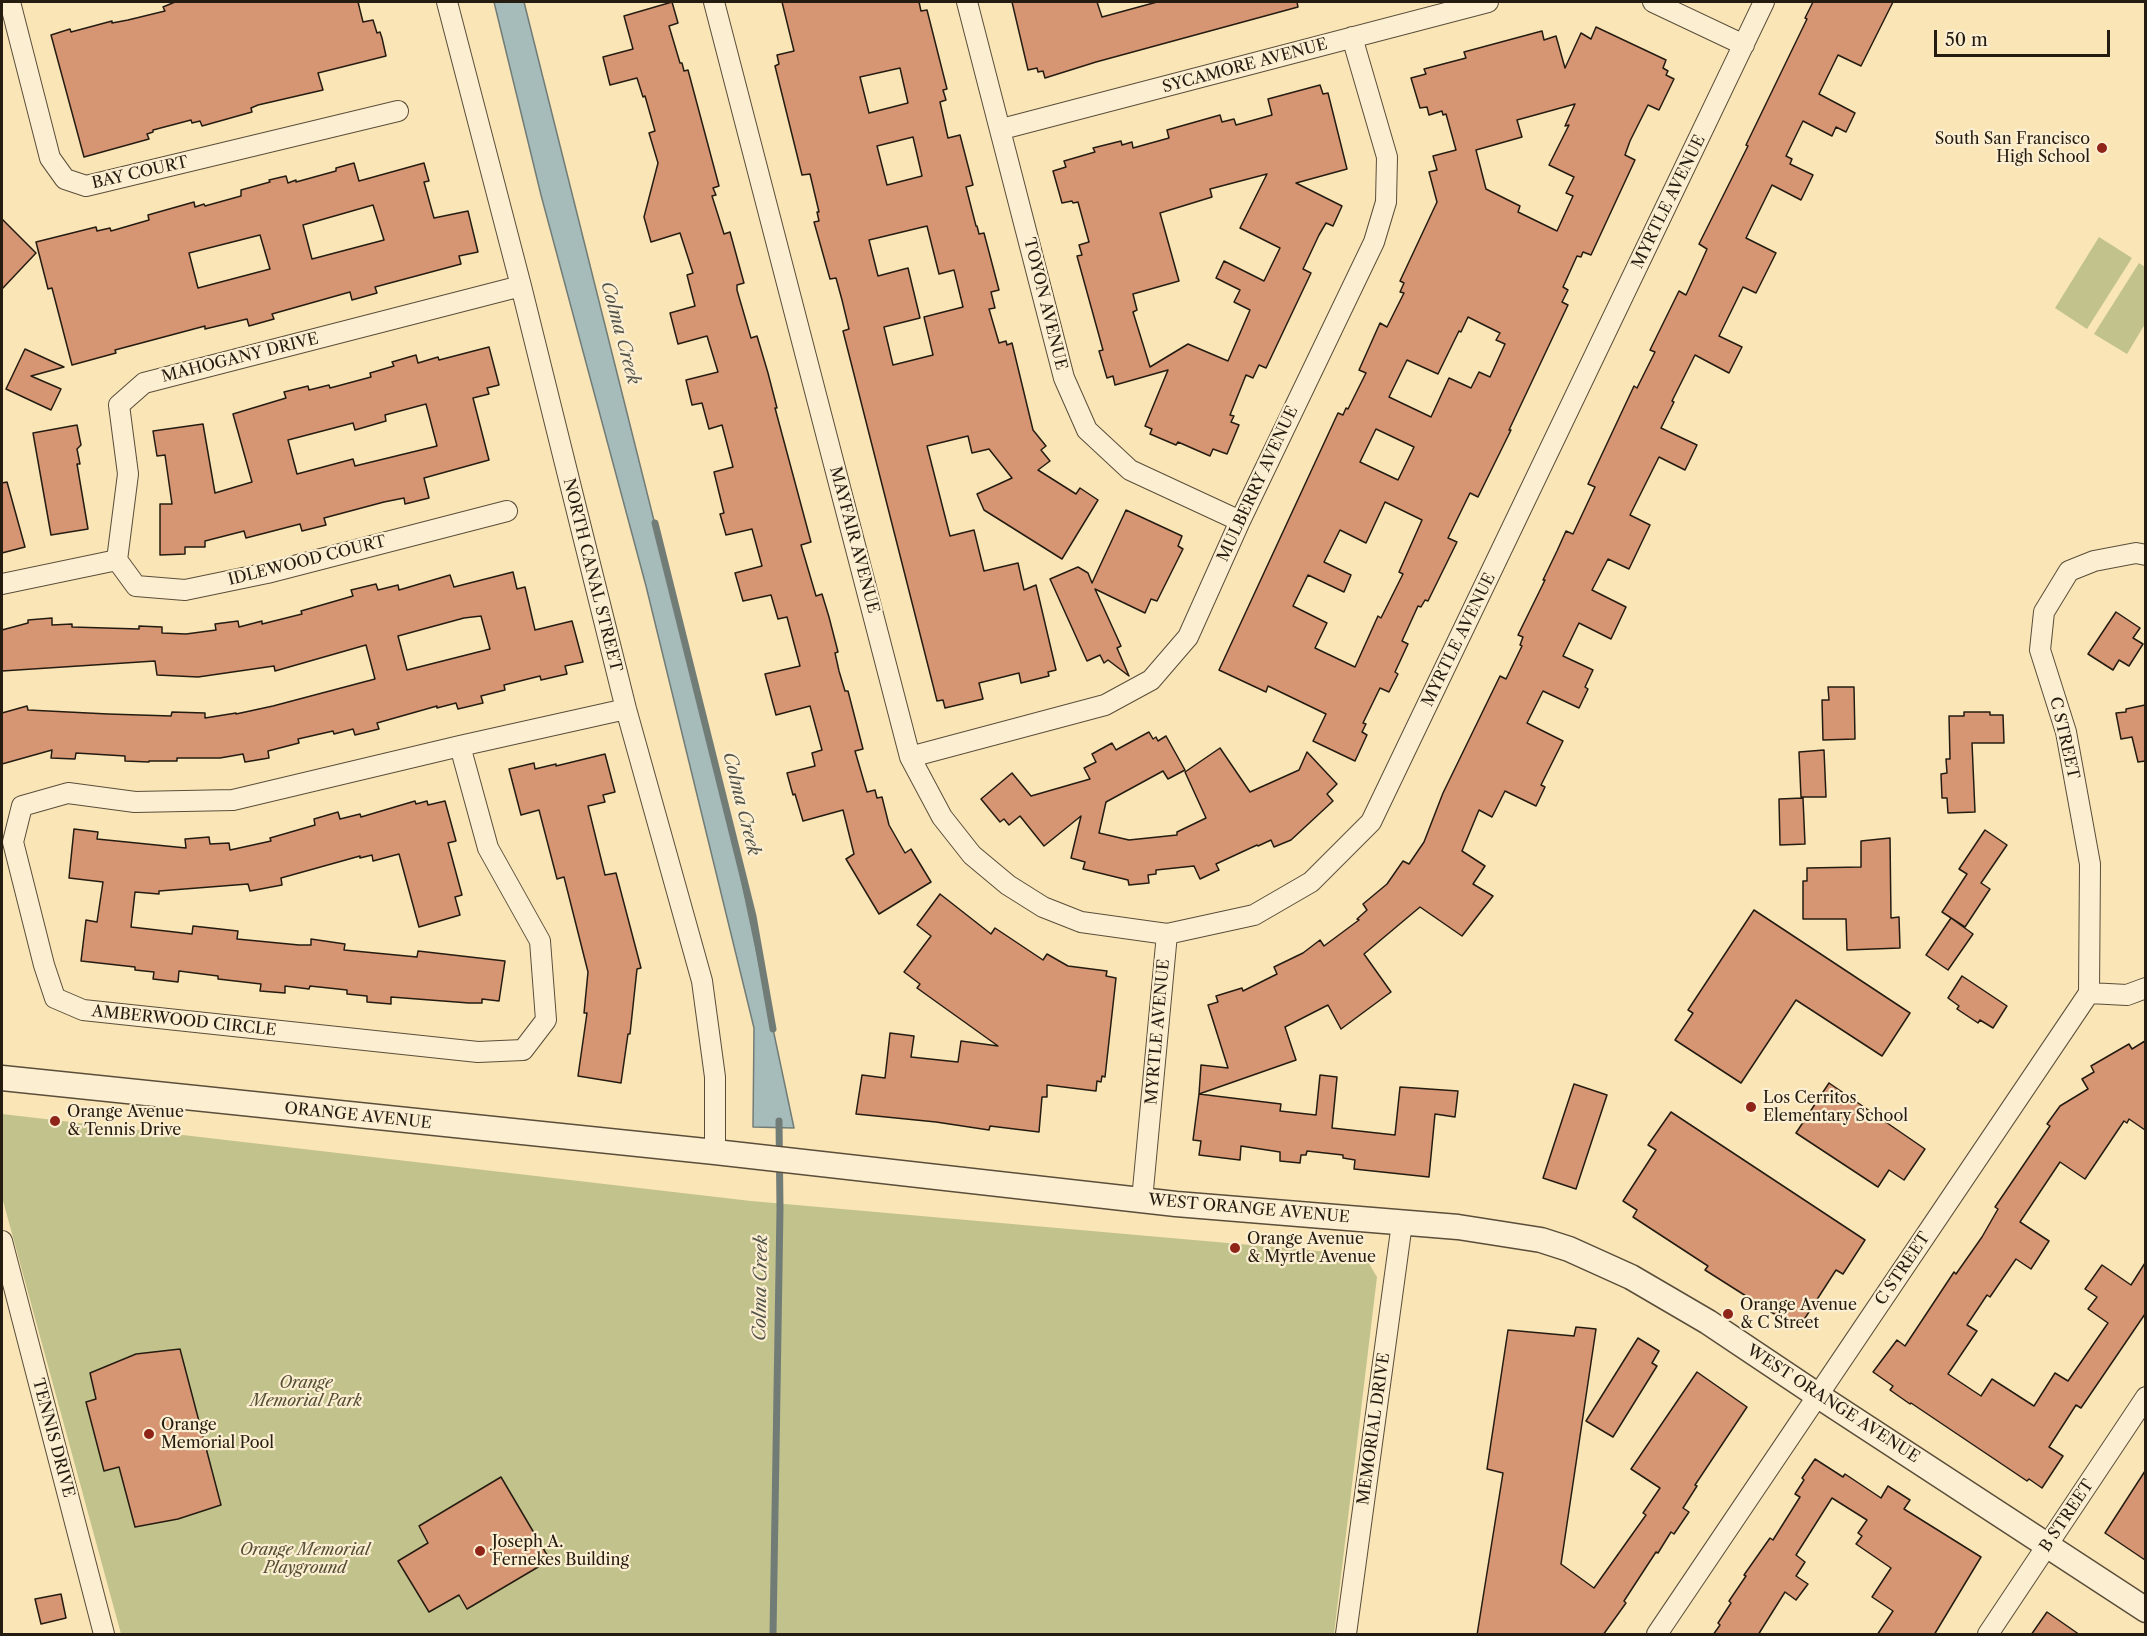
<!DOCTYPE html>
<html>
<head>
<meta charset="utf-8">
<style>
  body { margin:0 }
  #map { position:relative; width:2147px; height:1636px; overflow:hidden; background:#fae5b7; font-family:"Libre Caslon Text",serif }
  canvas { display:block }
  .frame { position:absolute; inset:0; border:3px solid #251c11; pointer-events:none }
  .scale { position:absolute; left:1934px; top:30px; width:176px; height:27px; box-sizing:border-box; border:3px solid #251c11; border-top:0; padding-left:8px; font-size:18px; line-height:21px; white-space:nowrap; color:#251c11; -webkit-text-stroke:4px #fceed0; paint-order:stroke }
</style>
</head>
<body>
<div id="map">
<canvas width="2147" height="1636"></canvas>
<div class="frame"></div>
<div class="scale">50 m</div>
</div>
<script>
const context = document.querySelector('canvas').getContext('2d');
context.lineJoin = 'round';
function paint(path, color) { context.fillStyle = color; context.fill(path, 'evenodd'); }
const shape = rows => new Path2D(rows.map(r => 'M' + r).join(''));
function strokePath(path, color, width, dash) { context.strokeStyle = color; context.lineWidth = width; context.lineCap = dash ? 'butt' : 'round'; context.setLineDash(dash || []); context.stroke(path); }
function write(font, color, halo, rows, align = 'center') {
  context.font = font + ' "Libre Caslon Text",serif'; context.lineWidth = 4.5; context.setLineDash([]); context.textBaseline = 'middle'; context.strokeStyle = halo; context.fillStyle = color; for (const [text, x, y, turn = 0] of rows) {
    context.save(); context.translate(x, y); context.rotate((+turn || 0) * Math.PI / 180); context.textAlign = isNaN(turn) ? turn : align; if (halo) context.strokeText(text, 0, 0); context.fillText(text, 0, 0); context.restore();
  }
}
const green = shape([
  [2099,237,2132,258,2087,329,2055,308],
  [2139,263,2145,267,2145,324,2127,354,2094,334],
  [2,1114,751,1201,1364,1255,1377,1277,1334,1634,121,1634,2,1197]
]);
const water = shape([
  [494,2,524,2,727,812,794,1128,753,1127,754,1028,646,586,541,195,494,2]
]);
const stream = shape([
  [655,523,753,916,773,1029],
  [773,1634,780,1209,779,1121]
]);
const building = shape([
  [175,2,358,2,363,22,373,20,377,33,380,32,382,38,386,56,318,73,323,90,258,105,251,108,252,112,202,126,200,121,192,123,191,120,153,130,153,132,147,134,149,139,84,157,51,35,70,29,71,32,112,21,112,23,128,20,165,11,163,7,175,2],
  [672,2,678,23,669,26,680,63,682,63,684,71,688,70,719,186,713,188,716,195,712,196,724,234,730,232,744,283,737,285,737,290,751,338,757,336,768,373,777,408,775,408,811,542,801,545,816,596,822,594,829,617,838,652,835,653,839,671,845,691,848,691,863,749,855,751,867,792,875,790,877,798,882,797,889,825,905,853,911,849,931,882,879,914,846,859,854,854,843,810,803,821,795,794,793,795,787,773,815,766,812,753,822,750,810,706,776,715,765,674,800,666,787,617,778,619,771,595,743,601,735,573,762,566,752,529,726,535,720,514,724,513,714,472,733,467,722,425,709,429,702,403,692,405,686,380,718,372,707,336,678,344,670,313,695,306,687,275,693,273,680,233,651,242,644,217,658,163,649,133,655,131,645,96,643,97,637,78,610,85,603,57,633,49,624,16,672,2],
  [782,2,919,2,921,11,927,10,947,89,943,90,946,100,940,102,948,138,960,135,973,185,966,187,976,226,977,226,979,234,984,233,999,290,991,292,995,308,989,309,999,343,1006,341,1007,345,1012,343,1033,430,1046,446,1041,450,1050,461,1038,470,1076,494,1080,488,1098,500,1062,559,984,510,977,494,1012,478,989,449,972,453,968,436,927,446,950,536,974,530,984,571,1018,563,1024,590,1036,585,1056,670,1048,672,1049,676,1021,683,1019,673,979,683,983,699,945,708,943,700,937,701,843,331,849,329,842,300,836,278,830,279,814,222,819,221,817,212,819,212,810,174,802,175,775,66,779,64,777,55,794,51,782,2],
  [900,68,908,103,869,113,860,77,900,68],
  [913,137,922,176,887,185,877,146,913,137],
  [927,226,939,274,954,270,963,307,924,317,933,355,893,365,884,327,920,318,908,268,878,276,869,240,927,226],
  [1012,2,1097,2,1102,17,1157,2,1297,2,1298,7,1096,62,1045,78,1043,71,1038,72,1037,68,1028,70,1012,2],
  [1813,2,1893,2,1861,66,1838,55,1819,94,1855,113,1846,132,1836,127,1832,136,1803,121,1786,156,1792,159,1790,164,1813,175,1801,200,1772,185,1746,238,1776,253,1756,293,1743,287,1719,336,1742,347,1729,373,1695,355,1672,401,1674,402,1661,428,1697,445,1685,470,1659,457,1630,515,1650,525,1629,569,1608,559,1592,590,1626,607,1611,639,1579,623,1563,656,1593,670,1585,687,1588,689,1579,708,1543,691,1527,723,1563,741,1541,785,1545,787,1536,806,1505,791,1492,817,1479,810,1462,851,1485,866,1473,884,1493,896,1462,936,1420,907,1364,954,1391,992,1341,1029,1328,1005,1285,1027,1296,1060,1199,1094,1201,1065,1228,1068,1208,1005,1218,1002,1216,996,1242,988,1243,991,1277,974,1274,967,1303,953,1320,940,1324,946,1359,920,1357,919,1367,910,1363,904,1387,884,1403,861,1409,864,1424,842,1443,793,1500,676,1506,679,1522,646,1520,645,1523,637,1518,635,1545,580,1543,580,1557,551,1566,531,1573,534,1595,487,1588,484,1634,386,1637,388,1655,352,1650,350,1679,291,1686,295,1703,258,1707,249,1699,244,1748,146,1746,145,1807,19,1805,18,1813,2],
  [1596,27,1666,60,1663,68,1668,71,1666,75,1674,79,1659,110,1648,105,1630,141,1625,155,1635,160,1591,255,1583,252,1581,257,1577,256,1563,287,1568,290,1562,302,1568,305,1509,430,1511,430,1478,497,1470,493,1448,538,1457,542,1428,601,1425,600,1421,607,1418,606,1402,641,1408,644,1395,672,1398,674,1389,692,1380,688,1363,723,1366,724,1362,732,1367,735,1355,761,1313,741,1326,714,1268,686,1266,692,1219,670,1338,413,1343,415,1346,408,1348,409,1366,373,1359,370,1380,323,1387,327,1404,293,1400,292,1404,283,1400,281,1437,202,1429,172,1437,170,1433,156,1456,150,1446,114,1443,115,1442,111,1429,115,1427,107,1420,108,1411,78,1426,74,1424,69,1466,58,1464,52,1542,31,1544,40,1556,36,1565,68,1581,33,1591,39,1596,27],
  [1575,104,1565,126,1569,125,1549,165,1574,177,1566,193,1573,196,1557,231,1518,212,1520,206,1486,189,1476,150,1522,137,1517,120,1575,104],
  [1468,317,1500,333,1496,340,1505,344,1490,377,1479,372,1471,388,1449,378,1431,417,1389,397,1407,360,1438,374,1459,331,1461,332,1468,317],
  [1376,429,1414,447,1398,480,1360,462,1376,429],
  [1385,502,1422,520,1399,572,1403,574,1381,618,1378,616,1355,667,1315,648,1327,623,1293,606,1308,575,1344,592,1351,575,1324,562,1340,530,1366,543,1385,502],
  [1320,85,1323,94,1328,93,1347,169,1296,183,1342,206,1333,226,1326,223,1319,235,1303,269,1311,273,1266,368,1259,365,1253,378,1246,375,1230,415,1234,416,1231,422,1239,425,1227,454,1213,449,1210,456,1178,442,1176,445,1150,434,1152,429,1145,426,1168,370,1115,385,1113,376,1107,378,1099,351,1103,350,1077,256,1082,255,1079,245,1089,242,1078,202,1073,203,1072,201,1062,203,1053,171,1066,167,1064,161,1095,152,1093,148,1121,141,1122,145,1132,142,1133,148,1169,138,1167,130,1220,115,1222,122,1234,119,1236,125,1272,115,1268,99,1320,85],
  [1267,174,1240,228,1280,248,1264,281,1224,261,1216,278,1240,290,1234,302,1250,310,1228,361,1188,344,1150,367,1133,312,1137,310,1133,294,1179,281,1160,213,1212,197,1210,189,1267,174],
  [354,163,359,181,424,163,429,181,424,182,434,218,468,211,478,252,459,256,461,264,375,287,377,293,352,300,350,292,272,314,274,319,249,326,247,319,205,329,205,326,115,350,116,353,72,365,52,288,48,289,36,242,96,227,97,231,110,228,111,231,149,220,148,215,194,202,195,207,204,204,205,206,241,196,241,190,270,182,269,180,286,176,288,183,296,180,296,182,336,171,336,168,354,163],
  [373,205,384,240,312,259,303,225,373,205],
  [260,235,270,269,198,288,189,253,260,235],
  [2,219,36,253,2,289,2,219],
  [489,347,499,385,487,388,489,394,473,398,489,460,424,478,429,498,405,504,404,498,384,502,324,518,326,525,302,531,300,524,246,538,244,531,205,541,205,547,185,547,185,554,160,555,160,504,172,504,165,455,157,456,153,431,203,424,215,493,252,482,233,414,286,398,284,392,308,386,309,390,329,385,330,388,371,377,370,373,394,366,392,362,416,355,418,363,438,357,439,360,489,347],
  [426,404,437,446,355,466,353,459,297,474,288,440,353,423,355,430,386,421,385,415,426,404],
  [25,349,64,367,31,376,61,389,51,410,6,389,25,349],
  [77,425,81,445,77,449,80,464,77,464,88,529,51,535,33,433,77,425],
  [7,482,25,547,2,553,2,483,7,482],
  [1126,510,1182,536,1178,546,1183,549,1157,601,1151,599,1145,613,1095,589,1121,646,1117,648,1129,676,1108,660,1104,663,1100,655,1087,661,1050,579,1078,567,1088,573,1092,583,1126,510],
  [513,572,517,589,525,587,535,630,572,621,583,662,565,666,567,674,541,680,540,676,504,685,505,690,481,696,483,703,458,709,456,703,437,708,437,706,377,723,379,729,355,735,353,729,334,734,333,731,298,739,299,743,268,751,269,758,245,762,243,754,220,758,177,758,177,761,149,761,149,762,125,761,125,756,76,753,75,759,51,758,52,750,2,764,2,713,27,706,28,710,108,714,171,716,172,712,205,713,205,718,236,713,236,714,273,706,375,679,366,645,275,671,274,666,198,677,157,675,155,661,2,671,2,630,28,623,28,620,52,618,52,625,72,624,72,627,139,629,139,626,162,627,162,633,186,634,216,630,215,624,238,621,239,627,262,621,262,624,302,614,301,611,353,596,351,590,376,584,378,590,398,585,399,590,450,575,454,587,513,572],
  [481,616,490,649,407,670,398,636,464,618,481,616],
  [2116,612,2140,628,2133,638,2143,644,2129,666,2119,660,2113,670,2088,654,2116,612],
  [1828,687,1854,687,1855,739,1823,740,1822,700,1829,700,1828,687],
  [2145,705,2145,761,2138,762,2132,737,2121,739,2116,713,2126,712,2126,709,2145,705],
  [1964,712,1990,712,1990,715,2003,715,2004,743,1972,743,1975,812,1948,813,1947,798,1942,798,1941,774,1947,773,1946,759,1950,759,1949,716,1964,716,1964,712],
  [1149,732,1153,739,1156,737,1158,741,1166,736,1185,770,1168,779,1163,771,1106,802,1099,833,1129,840,1177,835,1177,832,1206,818,1185,772,1220,748,1250,792,1299,770,1307,752,1337,784,1327,794,1333,801,1291,840,1274,847,1271,840,1258,846,1257,845,1216,864,1219,870,1200,879,1194,866,1156,870,1156,874,1148,875,1149,883,1129,885,1128,880,1083,869,1085,862,1071,858,1081,816,1044,846,1020,816,1009,825,1004,819,1000,822,981,799,1012,773,1031,796,1090,779,1084,768,1096,762,1092,754,1112,743,1116,750,1149,732],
  [1824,750,1826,797,1801,797,1799,752,1824,750],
  [605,754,615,792,603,795,605,802,588,806,605,875,616,873,641,968,637,969,630,1034,628,1034,621,1083,578,1076,587,1013,584,1013,588,972,564,877,557,879,539,810,521,815,509,769,534,763,535,769,556,764,556,766,605,754],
  [1803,798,1805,844,1780,845,1779,799,1803,798],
  [415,801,416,804,427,801,428,805,445,801,456,841,448,843,462,895,455,897,460,915,419,927,399,854,373,861,372,855,360,858,360,856,281,878,282,885,250,891,248,884,159,891,159,894,135,892,131,927,192,934,193,926,238,931,237,939,299,945,311,945,311,939,345,944,344,950,417,957,418,951,505,961,499,1001,482,999,482,1003,469,1003,391,997,391,1004,367,1002,367,996,347,994,347,990,310,986,309,989,285,986,285,993,260,991,261,984,218,979,218,976,179,971,178,982,153,979,154,972,135,970,135,967,81,961,86,920,97,922,103,882,69,878,74,829,98,832,97,839,186,848,185,839,209,837,210,844,229,843,230,850,271,841,270,838,315,825,314,819,338,812,340,819,360,814,361,817,415,801],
  [1985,830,2007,845,1981,883,1990,889,1965,927,1942,912,1967,874,1959,869,1985,830],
  [1890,838,1891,918,1899,917,1900,948,1847,950,1846,919,1803,919,1803,881,1807,881,1807,868,1861,867,1861,841,1890,838],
  [940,894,991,934,995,928,1043,960,1047,954,1068,966,1107,971,1106,976,1116,978,1105,1077,1102,1076,1101,1082,1097,1081,1096,1091,1047,1085,1047,1097,1042,1097,1039,1132,990,1126,989,1130,936,1122,856,1114,862,1075,885,1078,890,1033,914,1036,911,1057,958,1062,961,1041,998,1046,917,988,920,984,904,972,931,936,917,925,940,894],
  [1754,910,1910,1013,1882,1056,1796,1000,1741,1083,1675,1040,1693,1013,1688,1010,1754,910],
  [1951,918,1973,934,1948,970,1926,955,1951,918],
  [1962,976,2007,1006,1993,1028,1980,1020,1978,1023,1957,1009,1959,1006,1948,998,1962,976],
  [2145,1041,2145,1130,2129,1119,2127,1123,2124,1121,2085,1179,2060,1162,2020,1222,2049,1241,2031,1269,2016,1259,1990,1297,1987,1295,1967,1325,1977,1331,1948,1374,1981,1396,1992,1379,2034,1406,2055,1373,2068,1381,2108,1323,2088,1309,2097,1297,2085,1289,2102,1265,2131,1285,2145,1263,2145,1314,2081,1408,2076,1405,2049,1447,2063,1456,2042,1488,2029,1479,2027,1481,1911,1403,1910,1404,1890,1390,1893,1386,1873,1372,1897,1340,1905,1346,1954,1272,1956,1274,1982,1237,1998,1209,1995,1207,2050,1126,2047,1124,2060,1106,2088,1089,2082,1079,2094,1072,2091,1066,2129,1044,2132,1049,2145,1041],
  [1320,1075,1337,1077,1332,1128,1395,1135,1400,1087,1458,1091,1455,1117,1435,1114,1429,1177,1354,1169,1355,1160,1343,1158,1343,1155,1307,1151,1306,1155,1301,1155,1300,1163,1280,1161,1280,1152,1241,1146,1240,1160,1199,1155,1201,1141,1193,1140,1199,1094,1281,1104,1280,1111,1316,1115,1320,1075],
  [1829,1083,1925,1149,1904,1180,1889,1170,1878,1187,1796,1133,1829,1083],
  [1574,1084,1607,1095,1576,1189,1543,1178,1574,1084],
  [1671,1112,1865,1240,1843,1274,1836,1270,1798,1329,1705,1270,1708,1266,1633,1217,1637,1210,1623,1201,1656,1150,1648,1145,1671,1112],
  [1576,1327,1596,1329,1561,1564,1594,1588,1646,1515,1643,1513,1660,1488,1631,1469,1697,1372,1747,1407,1695,1485,1697,1486,1683,1508,1689,1512,1674,1534,1671,1532,1658,1553,1656,1552,1624,1601,1626,1603,1603,1635,1477,1635,1503,1473,1487,1469,1508,1330,1574,1336,1576,1327],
  [1638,1338,1659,1351,1652,1363,1657,1366,1613,1437,1586,1421,1638,1338],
  [180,1349,221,1505,178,1519,135,1527,119,1467,104,1471,86,1402,96,1399,90,1373,136,1354,180,1349],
  [1815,1459,1843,1477,1845,1474,1881,1498,1888,1486,1910,1500,1904,1509,1981,1557,1934,1635,1877,1635,1893,1611,1872,1597,1891,1568,1856,1544,1862,1536,1858,1533,1867,1520,1832,1498,1796,1555,1805,1562,1796,1576,1808,1584,1796,1600,1785,1592,1758,1635,1713,1635,1720,1625,1718,1623,1731,1603,1729,1601,1746,1576,1744,1575,1770,1538,1773,1540,1800,1497,1795,1494,1804,1480,1802,1478,1815,1459],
  [2145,1471,2145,1560,2105,1533,2145,1471],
  [501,1477,550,1560,467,1609,459,1595,429,1612,398,1561,428,1543,419,1526,501,1477],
  [61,1594,66,1618,41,1624,35,1599,61,1594],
  [2047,1612,2080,1635,2031,1635,2047,1612]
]);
const minor = shape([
  [10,2,50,158,65,179,86,186,398,111],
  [447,2,521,286,626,709,702,981,715,1077,715,1152],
  [714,2,910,757,942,817,972,855,1008,885,1043,907,1081,922,1167,934,1254,915,1311,882,1371,822,1764,2],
  [967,2,1064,378,1087,430,1130,470,1240,521],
  [1653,2,1744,45],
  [1002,129,1488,2],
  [2146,555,2136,553,2094,561,2069,571,2044,612,2040,650,2066,732,2090,864,2089,993,2127,995,2146,988],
  [117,560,128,474,119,405,144,383,521,286],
  [117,560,136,586,185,590,267,573,507,511],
  [2,584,117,560],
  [460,746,488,848,540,941,546,1020,523,1050,478,1052,83,1010,55,998,44,965,13,842,22,806,68,793,135,802,233,800,460,746,626,709],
  [910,757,1105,705,1151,680,1188,637,1240,521,1374,242,1386,202,1387,157,1352,37],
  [1142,1200,1167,934],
  [2,1241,104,1634],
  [1346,1634,1402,1223],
  [1657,1634,2089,993],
  [1988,1634,2146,1397]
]);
const tertiary = shape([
  [2,1078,715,1152,1176,1204,1458,1227,1541,1240,1569,1249,1631,1277,1708,1322,1817,1395,2146,1610]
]);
const markers = [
  [2102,148,6,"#8f2418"],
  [1751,1107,6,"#8f2418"],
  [55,1121,6,"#8f2418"],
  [1235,1248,6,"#8f2418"],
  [1728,1314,6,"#8f2418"],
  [149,1434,6,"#8f2418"],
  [480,1551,6,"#8f2418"]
];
const streetNames = [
  ["SYCAMORE AVENUE",1245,66,-15],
  ["BAY COURT",140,173,-13],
  ["MYRTLE AVENUE",1669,202,-64],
  ["TOYON AVENUE",1045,304,76],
  ["MAHOGANY DRIVE",240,358,-14],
  ["MULBERRY AVENUE",1258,484,-65],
  ["MAYFAIR AVENUE",854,540,75],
  ["IDLEWOOD COURT",307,561,-14],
  ["NORTH CANAL STREET",592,575,76],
  ["MYRTLE AVENUE",1459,640,-64],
  ["C STREET",2064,738,77],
  ["AMBERWOOD CIRCLE",184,1021,6],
  ["MYRTLE AVENUE",1158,1032,-85],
  ["ORANGE AVENUE",358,1116,6],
  ["WEST ORANGE AVENUE",1249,1209,5],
  ["C STREET",1903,1269,-56],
  ["WEST ORANGE AVENUE",1833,1404,33],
  ["MEMORIAL DRIVE",1374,1429,-82],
  ["TENNIS DRIVE",53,1438,75],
  ["B STREET",2067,1516,-56]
];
const poiNames = [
  ["South San Francisco",2090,139,"right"],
  ["High School",2090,157,"right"],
  ["Los Cerritos",1763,1098],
  ["Elementary School",1763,1116],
  ["Orange Avenue",67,1112],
  ["& Tennis Drive",67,1130],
  ["Orange Avenue",1247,1239],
  ["& Myrtle Avenue",1247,1257],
  ["Orange Avenue",1740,1305],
  ["& C Street",1740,1323],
  ["Orange",161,1425],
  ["Memorial Pool",161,1443],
  ["Joseph A.",492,1542],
  ["Fernekes Building",492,1560]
];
const parkNames = [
  ["Orange",306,1383],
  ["Memorial Park",306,1401],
  ["Orange Memorial",305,1550],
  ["Playground",305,1568]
];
const waterNames = [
  ["Colma Creek",620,333,75],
  ["Colma Creek",741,804,76],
  ["Colma Creek",761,1288,-89]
];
paint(green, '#c2c38c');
paint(water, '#a5bcbb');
strokePath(water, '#727c77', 1.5);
strokePath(stream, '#727c77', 7);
paint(building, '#d69674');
strokePath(building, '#251c11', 1.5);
strokePath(minor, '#5a4e3a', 22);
strokePath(tertiary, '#5a4e3a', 27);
strokePath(minor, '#fceed0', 20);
strokePath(tertiary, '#fceed0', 24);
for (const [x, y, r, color] of markers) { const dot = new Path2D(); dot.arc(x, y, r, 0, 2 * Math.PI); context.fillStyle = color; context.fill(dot); strokePath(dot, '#fceed0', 2); }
write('16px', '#251c11', '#fceed0', streetNames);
write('16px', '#251c11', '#fceed0', poiNames, 'left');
write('italic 16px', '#544e36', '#fceed0', parkNames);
write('italic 18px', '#52544c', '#fceed0', waterNames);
</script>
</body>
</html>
